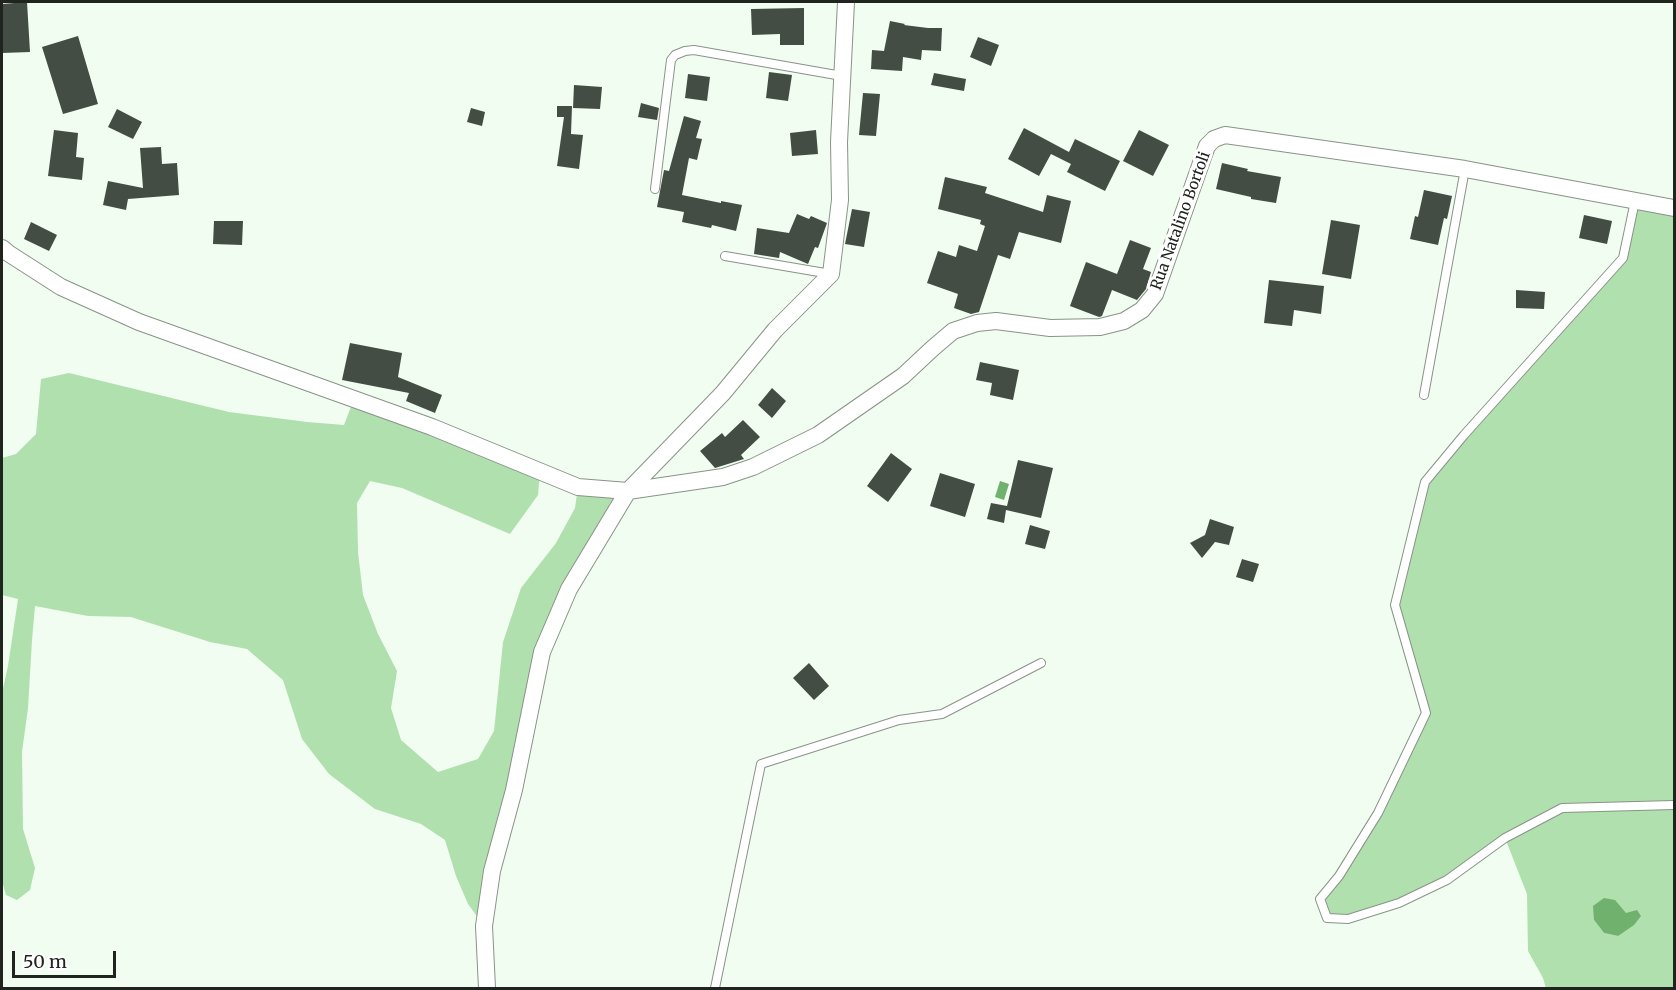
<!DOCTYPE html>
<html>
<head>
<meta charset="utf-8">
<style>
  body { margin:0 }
  #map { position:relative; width:1676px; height:990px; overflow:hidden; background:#f1fdf0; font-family:Merriweather,serif }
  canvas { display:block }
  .frame { position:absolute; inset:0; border:3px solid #20241f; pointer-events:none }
  .scale { position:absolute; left:12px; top:951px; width:104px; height:27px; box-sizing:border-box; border:3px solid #20241f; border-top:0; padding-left:8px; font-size:18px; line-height:21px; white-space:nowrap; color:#20241f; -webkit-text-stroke:4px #fff; paint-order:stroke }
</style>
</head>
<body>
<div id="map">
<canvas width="1676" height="990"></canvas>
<div class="frame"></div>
<div class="scale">50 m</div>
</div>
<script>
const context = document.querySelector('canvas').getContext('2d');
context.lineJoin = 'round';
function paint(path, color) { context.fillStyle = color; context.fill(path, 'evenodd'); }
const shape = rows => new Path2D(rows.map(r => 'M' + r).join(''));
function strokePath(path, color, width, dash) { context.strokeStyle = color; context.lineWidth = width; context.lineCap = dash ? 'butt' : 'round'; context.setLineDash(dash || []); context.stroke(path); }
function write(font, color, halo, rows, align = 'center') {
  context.font = font + ' Merriweather,serif'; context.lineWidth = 6; context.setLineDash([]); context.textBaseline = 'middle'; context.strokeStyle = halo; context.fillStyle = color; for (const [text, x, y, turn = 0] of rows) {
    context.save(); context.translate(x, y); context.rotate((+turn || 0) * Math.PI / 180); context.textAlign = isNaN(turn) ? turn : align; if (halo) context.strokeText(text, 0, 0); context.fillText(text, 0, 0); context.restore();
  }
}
const green = shape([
  [1635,201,1674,208,1674,988,1546,988,1543,978,1528,951,1527,894,1505,838,1447,880,1348,919,1327,918,1320,899,1378,813,1426,713,1395,605,1425,482,1623,258],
  [1626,913,1618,936,1604,933,1594,920],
  [69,373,229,412,307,422,344,425,354,399,540,471,538,495,510,534,402,488,370,481,357,503,358,552,363,595,378,634,397,671,391,708,401,740,438,772,478,759,494,731,503,642,521,588,556,543,575,508,578,487,628,491,542,652,484,926,468,904,456,876,445,840,421,824,375,809,329,774,302,739,283,680,247,649,210,642,131,617,88,616,35,606,32,640,28,708,22,752,23,829,35,868,30,890,17,900,6,895,2,881,2,819,3,792,2,784,2,693,8,666,18,599,2,595,2,458,16,454,36,434,41,379]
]);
const water = shape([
  [1000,481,1009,484,1004,500,995,497],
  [1604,898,1615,900,1626,913,1637,910,1641,916,1634,925,1618,936,1604,933,1594,920,1593,906]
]);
const building = shape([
  [27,2,30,52,2,53,2,4],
  [804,8,804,45,780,45,780,34,752,35,751,9],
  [890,21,905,24,904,25,928,28,942,28,941,51,922,50,921,60,903,57,902,71,871,69,872,50,884,51],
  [78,36,98,104,63,114,42,47],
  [978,37,999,45,991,66,970,57],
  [769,72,792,75,788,101,766,98],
  [934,73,966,79,964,91,931,85],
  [688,74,710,77,707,101,685,98],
  [574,85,602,87,600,109,573,108],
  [863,93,880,94,876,136,859,135],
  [641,103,659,108,657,120,638,117],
  [557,106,572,106,571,134,583,135,579,169,557,166,564,117,557,117],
  [471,108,485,112,482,126,467,122],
  [117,109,142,122,133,139,108,127],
  [684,116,701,121,696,138,702,139,697,160,689,158,682,195,721,203,721,201,742,205,736,231,712,225,711,228,682,222,684,212,657,207,664,170,669,171],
  [1024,128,1069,152,1075,139,1120,161,1105,191,1067,172,1071,164,1051,154,1039,176,1008,159],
  [54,130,78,133,76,157,84,158,82,180,48,176],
  [816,130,818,154,792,156,790,133],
  [1139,130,1169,145,1153,176,1123,161],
  [161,147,162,164,177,163,179,195,128,199,126,210,103,205,108,181,143,188,140,148],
  [1222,163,1248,169,1247,171,1281,177,1276,203,1251,199,1251,197,1216,189],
  [945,177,987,187,985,193,1043,212,1047,195,1071,201,1061,243,1019,232,1010,259,998,255,979,312,971,314,954,308,958,294,927,283,938,251,956,257,959,245,977,251,985,226,980,224,981,220,938,209],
  [1424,190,1452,196,1447,219,1444,218,1438,245,1410,239,1415,216,1418,217],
  [852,209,870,212,864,247,845,244],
  [797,214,809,219,811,216,827,223,818,248,815,247,808,264,780,252,779,258,754,254,757,228,789,233],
  [1584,215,1612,221,1607,244,1579,238],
  [1331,220,1360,225,1351,279,1322,274],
  [214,221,243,221,242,245,213,244],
  [31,222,57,235,49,251,24,239],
  [1130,240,1151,248,1143,269,1151,272,1146,289,1137,300,1112,290,1102,316,1099,317,1070,306,1086,262,1117,274],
  [1269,280,1324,286,1321,314,1294,310,1292,326,1264,323],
  [1516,290,1545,292,1544,309,1516,308],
  [350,343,402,353,398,377,442,395,435,413,406,401,409,393,342,380],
  [980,362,1019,370,1013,400,990,395,992,383,976,380],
  [772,388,786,401,772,418,758,405],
  [743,420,760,437,741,455,744,459,715,468,700,451,722,433,725,437],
  [891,453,912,469,888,502,867,486],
  [1018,460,1053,468,1041,518,1006,510,1004,523,987,519,991,503,1007,506],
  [940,473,975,484,965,517,930,506],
  [1210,519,1234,527,1229,545,1215,542,1202,558,1190,543,1205,535],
  [1030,525,1050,531,1045,549,1025,544],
  [1242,559,1259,564,1253,582,1236,577],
  [809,663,829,686,814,700,793,678]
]);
const lane = shape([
  [655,189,671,60,675,55,685,51,694,50,842,76],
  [1635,201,1623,258,1464,435,1425,482,1395,605,1426,713,1378,813,1339,876,1320,899,1327,918,1348,919,1399,903,1447,880,1505,838,1562,808,1674,805],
  [725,256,831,274],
  [1424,395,1465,169],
  [715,988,761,764,899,720,942,714,1041,663]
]);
const street = shape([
  [2,248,8,253,61,287,139,322,432,427,578,487,628,491,723,477,753,467,818,435,903,376,933,348,953,331,977,323,996,321,1050,328,1100,327,1124,321,1142,310,1155,294,1207,146,1214,139,1225,135,1465,169,1674,208],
  [487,988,484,926,492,871,514,790,542,652,569,589,628,491,723,393,775,330,831,274,840,200,839,142,846,2]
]);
const streetNames = [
  ["Rua Natalino Bortoli",1181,221,-70]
];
paint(green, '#b0e0ad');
paint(water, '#70b26d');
paint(building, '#444d43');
strokePath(lane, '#899388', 10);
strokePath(street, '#899388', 18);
strokePath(lane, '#fff', 8);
strokePath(street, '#fff', 16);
write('15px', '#20241f', '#fff', streetNames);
</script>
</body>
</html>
